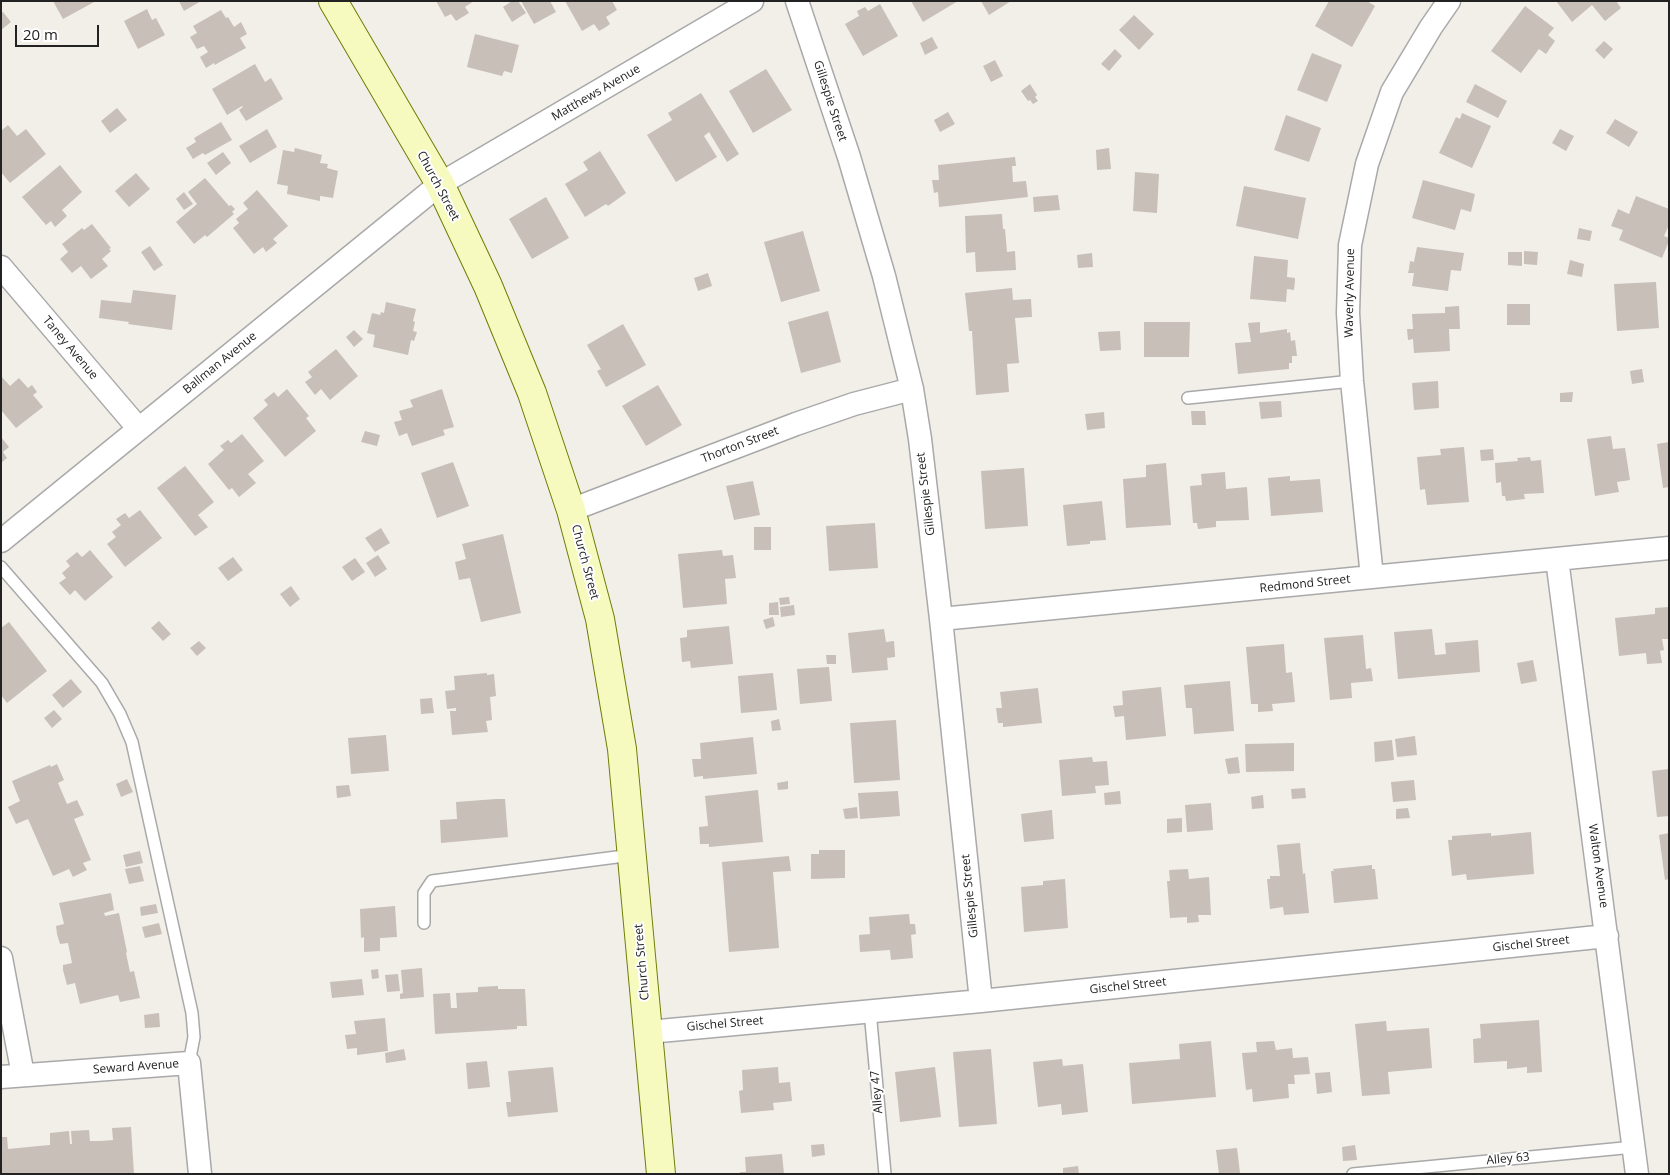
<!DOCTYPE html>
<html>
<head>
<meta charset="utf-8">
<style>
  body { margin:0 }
  #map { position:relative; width:1670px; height:1175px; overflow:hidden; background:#f2efe9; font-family:"Open Sans",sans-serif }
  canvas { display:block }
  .frame { position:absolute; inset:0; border:2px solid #222; pointer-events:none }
  .scale { position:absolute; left:15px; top:25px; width:84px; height:22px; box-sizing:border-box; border:2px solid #222; border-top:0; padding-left:6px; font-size:15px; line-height:18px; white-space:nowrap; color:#222; -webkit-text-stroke:4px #fff; paint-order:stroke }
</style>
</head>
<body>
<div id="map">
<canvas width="1670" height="1175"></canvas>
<div class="frame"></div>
<div class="scale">20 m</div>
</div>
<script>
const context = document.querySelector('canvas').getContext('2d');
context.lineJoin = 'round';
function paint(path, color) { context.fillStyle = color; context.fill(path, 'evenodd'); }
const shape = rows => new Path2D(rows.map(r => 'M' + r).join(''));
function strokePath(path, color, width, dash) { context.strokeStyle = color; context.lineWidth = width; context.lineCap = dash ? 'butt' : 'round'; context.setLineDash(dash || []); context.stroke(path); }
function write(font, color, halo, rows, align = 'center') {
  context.font = font + ' "Open Sans",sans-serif'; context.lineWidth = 4; context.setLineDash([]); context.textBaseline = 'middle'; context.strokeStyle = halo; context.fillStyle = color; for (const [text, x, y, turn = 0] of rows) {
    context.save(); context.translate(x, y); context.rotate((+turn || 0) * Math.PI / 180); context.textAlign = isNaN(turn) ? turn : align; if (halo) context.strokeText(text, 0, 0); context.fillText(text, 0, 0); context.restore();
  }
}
const building = shape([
  [53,1,96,1,63,19],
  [179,1,201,1,184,11],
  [436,1,474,1,465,7,469,13,456,21,451,14,445,17],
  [512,1,518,1,526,13,512,22,503,7],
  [521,1,550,1,556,12,534,24],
  [565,1,612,1,617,10,606,17,610,24,606,27,599,31,594,24,582,31],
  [911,1,958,1,923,22],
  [981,1,1011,1,989,15],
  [1329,1,1367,1,1375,6,1352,47,1315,26],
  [1556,1,1616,1,1621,8,1605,21,1592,5,1572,22],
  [880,4,898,36,863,56,845,24,859,16,857,11,865,7,868,11],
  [1525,6,1554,28,1548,35,1555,41,1546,54,1539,49,1521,73,1491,51],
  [147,9,152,20,156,18,165,35,138,49,124,21],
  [221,10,226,18,228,17,234,27,241,22,247,34,240,38,246,48,218,63,215,65,214,63,206,68,200,57,208,52,204,46,197,49,190,37,197,33,193,26],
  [3,12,11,22,1,30,1,13],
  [1134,15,1154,34,1139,50,1119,30],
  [475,34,519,45,512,73,504,71,502,76,467,67],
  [932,37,938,48,925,55,920,43],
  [1604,41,1613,49,1604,59,1595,50],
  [1115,49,1122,56,1109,71,1101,64],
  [1312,53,1342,65,1327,102,1297,90],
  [995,60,1003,76,991,82,983,66],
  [255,64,265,82,271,78,283,99,246,121,239,110,243,107,242,106,227,115,212,89],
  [766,69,792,110,753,133,729,91],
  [1030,84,1037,95,1035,97,1038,101,1033,104,1030,100,1028,101,1021,91],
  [1475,84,1507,101,1498,118,1466,102],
  [701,93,739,154,727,162,709,132,704,136,717,157,676,182,647,135,672,120,668,113],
  [117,108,127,120,110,133,101,121],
  [948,112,955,124,940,132,934,120],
  [1462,113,1491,126,1472,168,1439,153,1456,117,1460,119],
  [1286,115,1321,128,1309,162,1274,150],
  [1615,119,1638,132,1629,147,1606,133],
  [221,122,232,140,205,155,203,153,193,159,186,148,196,142,194,138],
  [8,125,17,136,26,129,46,154,10,183,1,172,1,131],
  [267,129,277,147,250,163,239,146],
  [1560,129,1574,136,1566,151,1552,143],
  [295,148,322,155,320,163,328,164,327,168,338,171,333,198,320,196,320,201,287,194,288,186,277,184,283,150,294,152],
  [1109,148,1111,169,1097,170,1096,150],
  [600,151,626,193,608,206,606,204,585,217,565,184,588,170,583,162],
  [223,152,231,163,216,175,207,163],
  [1015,157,1016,166,1012,166,1013,182,1026,181,1028,197,939,207,938,192,934,193,932,180,939,180,938,165],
  [60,165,82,192,62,210,67,216,55,227,51,221,46,225,22,197],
  [1135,172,1159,174,1157,213,1133,211],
  [136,173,150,189,129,207,115,191],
  [205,178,229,206,231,205,235,209,232,212,234,214,207,237,205,235,204,236,194,244,176,222,197,204,188,192],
  [1423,180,1475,194,1471,212,1461,209,1455,230,1412,218],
  [1244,186,1306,198,1298,239,1236,226],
  [257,190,288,226,273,239,277,243,266,252,263,247,254,254,233,228,239,223,236,219,248,209,243,203],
  [184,192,193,204,184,210,176,199],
  [1058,195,1060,210,1034,212,1033,197],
  [1636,196,1669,209,1669,225,1664,236,1669,238,1669,241,1662,258,1619,240,1623,230,1611,226,1618,209,1629,214],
  [546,197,569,238,532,259,509,219],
  [1002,214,1003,229,1005,229,1007,252,1015,251,1016,270,976,272,975,252,966,253,965,216],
  [92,224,111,248,109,249,111,251,102,259,108,266,91,279,81,266,72,273,60,259,68,252,62,244,82,228,84,230],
  [1579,228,1592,231,1590,241,1577,239],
  [803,231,820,291,781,302,764,242],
  [150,246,163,265,154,271,141,252],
  [1417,247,1464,253,1461,271,1451,270,1448,291,1412,286,1414,273,1408,273,1409,269,1410,261,1414,262],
  [1524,251,1538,252,1537,265,1524,264],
  [1508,252,1522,252,1522,266,1508,265],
  [1092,253,1093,267,1078,268,1077,255],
  [1254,256,1288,260,1287,277,1295,278,1295,280,1294,290,1287,289,1286,302,1250,299],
  [1570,260,1584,264,1582,277,1567,274],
  [708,273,712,286,698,291,694,278],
  [1656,282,1659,328,1617,331,1614,284],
  [1012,288,1013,300,1031,299,1032,317,1015,318,1019,363,1007,364,1009,392,976,395,972,331,969,331,965,293],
  [133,290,176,295,172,330,128,324,129,322,99,318,101,300,131,303],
  [386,302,416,309,413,321,415,322,413,331,417,332,414,341,411,340,408,355,373,347,375,335,367,333,372,313,380,315,381,312,384,313],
  [1507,304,1530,304,1530,325,1507,325],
  [1459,306,1460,329,1449,329,1450,351,1414,353,1413,339,1408,340,1407,329,1413,329,1412,314,1445,313,1445,307],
  [828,311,841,362,801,373,788,322],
  [1144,322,1190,322,1189,357,1144,357],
  [1260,322,1260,333,1287,329,1287,333,1290,332,1291,341,1295,340,1297,356,1292,356,1292,363,1289,363,1289,369,1238,374,1235,343,1251,342,1248,323],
  [623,324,646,365,606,387,597,371,601,369,587,345],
  [354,330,363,339,354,347,346,337],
  [1120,331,1121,350,1100,351,1098,332],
  [336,349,358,376,330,400,321,389,315,395,305,382,312,377,308,372],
  [1642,369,1644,382,1632,384,1630,371],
  [1,376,10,386,19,378,28,388,32,385,37,392,33,395,43,407,16,428,1,410],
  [1438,381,1439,408,1414,410,1412,383],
  [658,385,682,425,646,446,622,406],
  [287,389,309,416,306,418,316,431,285,457,253,418,268,405,264,400,274,392,278,397],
  [442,389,454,427,443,430,445,435,412,446,407,433,399,436,394,422,402,420,399,411,413,407,410,400],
  [1573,392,1572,402,1560,402,1560,393],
  [1281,401,1282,417,1261,419,1259,402],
  [1191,411,1205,411,1206,425,1192,425],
  [1104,412,1105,428,1087,430,1085,414],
  [365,431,380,435,377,446,361,442],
  [242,434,264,461,248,474,256,483,239,497,232,488,229,490,208,464,224,450,220,446,228,440,231,443],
  [1611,436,1613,449,1625,448,1630,480,1617,482,1619,492,1595,496,1587,439],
  [1,437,9,447,3,452,7,458,1,463],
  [1669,442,1669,487,1663,488,1657,444],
  [1464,447,1469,502,1427,505,1425,489,1420,490,1417,457,1441,455,1440,449],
  [1493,449,1494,460,1481,461,1480,450],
  [1530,457,1531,461,1541,460,1544,493,1524,494,1525,499,1506,501,1505,496,1502,496,1501,482,1496,483,1495,463,1518,461,1517,458],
  [453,462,469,506,437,518,421,473],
  [1166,463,1171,525,1126,528,1123,479,1146,477,1146,465],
  [185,466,214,502,198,515,208,527,195,536,157,488],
  [1024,468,1028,526,985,529,981,471],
  [1225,472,1226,489,1247,487,1249,520,1216,521,1216,527,1198,529,1197,523,1193,523,1190,486,1202,485,1201,474],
  [1290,476,1290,481,1320,479,1323,512,1271,516,1268,478],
  [753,481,760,515,734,520,726,486],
  [1102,501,1106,540,1090,541,1090,544,1067,546,1063,505],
  [140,510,162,538,125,567,107,544,116,537,112,532,121,525,116,519,125,513,129,518],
  [875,523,878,568,829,571,826,526],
  [754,527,771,527,771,550,754,550],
  [381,528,390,543,375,552,365,538],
  [503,534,521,613,481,622,470,578,459,580,455,562,466,559,462,544],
  [90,550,113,577,85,601,75,590,70,595,59,583,66,578,62,573,70,566,66,561,77,552,82,557],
  [722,550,723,556,733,555,736,578,725,579,727,604,683,608,678,554],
  [378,555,387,569,375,577,366,563],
  [233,557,243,570,228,581,218,568],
  [355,558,365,572,352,581,342,567],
  [291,586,300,599,290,607,280,594],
  [789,597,790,604,780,605,779,598],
  [778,602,779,615,769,615,769,603],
  [794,605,795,615,781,617,780,607],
  [1669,607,1669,639,1662,639,1664,650,1660,651,1662,663,1647,664,1646,653,1619,656,1615,618,1655,614,1655,608],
  [773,617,775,626,766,629,763,620],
  [159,621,171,634,163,641,151,628],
  [9,622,47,671,7,703,1,695,1,628],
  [729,626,733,664,691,668,690,661,682,662,680,638,687,637,687,630],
  [884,629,886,642,894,641,895,655,895,657,887,658,888,670,852,673,848,633],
  [1432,629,1435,655,1446,654,1445,643,1478,640,1480,672,1398,679,1394,632],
  [1363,635,1366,669,1371,668,1373,681,1351,683,1352,698,1330,700,1324,638],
  [199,641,206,648,197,656,190,648],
  [1284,644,1286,672,1286,673,1292,672,1295,702,1272,704,1273,711,1258,712,1258,704,1251,704,1246,647],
  [826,655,836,655,836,664,827,664],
  [1533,660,1537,681,1521,684,1517,663],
  [829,667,832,701,800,704,797,669],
  [487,673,487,675,494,674,496,696,490,697,492,720,486,721,488,732,452,735,450,711,456,711,456,708,447,709,445,691,455,690,454,676],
  [773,673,777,710,741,713,738,676],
  [71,679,82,692,63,708,52,695],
  [1230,681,1234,731,1194,734,1192,708,1186,708,1184,685],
  [1161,687,1166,736,1126,740,1124,716,1115,717,1113,706,1123,705,1122,691],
  [1038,688,1042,723,1003,727,1003,723,998,723,996,708,1002,708,1000,692],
  [432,698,434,713,421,714,420,699],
  [54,710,62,719,52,728,44,718],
  [779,719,781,730,772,731,771,721],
  [896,720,900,780,854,783,850,723],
  [386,735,389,771,351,774,348,738],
  [1415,736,1417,755,1397,757,1395,739],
  [753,737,757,774,703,779,703,776,694,777,692,759,701,759,700,743],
  [1392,740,1394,760,1375,762,1374,742],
  [1294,743,1294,771,1246,772,1245,744],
  [1092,757,1093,762,1107,761,1109,785,1095,786,1096,793,1062,796,1059,760],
  [1238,757,1240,773,1228,774,1225,759],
  [57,764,64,780,58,783,67,804,77,800,84,815,74,819,91,860,83,863,87,870,73,877,69,869,53,876,28,819,16,824,8,807,20,801,12,781,50,765,51,767],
  [1669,769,1669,816,1657,817,1652,771],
  [127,779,133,792,121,797,116,784],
  [1414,780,1416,800,1393,802,1391,782],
  [788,781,788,789,778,790,777,783],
  [349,785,351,796,337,798,336,786],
  [1305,788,1306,798,1292,799,1291,789],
  [758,790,763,842,709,847,709,844,700,844,699,827,708,826,705,796],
  [898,791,900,816,860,819,858,793],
  [1120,791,1121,804,1105,805,1104,793],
  [1263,795,1264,808,1252,809,1251,797],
  [496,799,505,799,508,837,441,843,440,820,457,819,456,802],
  [1211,803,1213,830,1187,832,1185,805],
  [857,807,858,818,845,819,843,809],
  [1408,808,1410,818,1396,819,1396,809],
  [1052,810,1054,839,1024,842,1021,814],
  [1182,818,1182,832,1167,833,1167,819],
  [1531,832,1534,874,1467,880,1466,874,1452,876,1448,840,1452,840,1452,836,1491,833,1491,836],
  [1669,833,1669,879,1665,880,1659,835],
  [1300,843,1303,874,1305,873,1309,913,1284,915,1283,907,1270,909,1267,879,1270,879,1270,876,1280,876,1277,845],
  [819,850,845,850,845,878,811,879,811,854,819,854],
  [140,851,143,863,126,867,123,855],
  [789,856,791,871,773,872,779,948,729,952,722,862],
  [1372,865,1372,869,1375,869,1378,899,1334,903,1331,871,1334,871,1333,869],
  [140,866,144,881,129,884,125,869],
  [1188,869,1189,879,1209,877,1211,915,1198,915,1199,922,1187,923,1187,917,1170,918,1167,881,1170,881,1169,870],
  [1065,879,1068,928,1024,932,1021,887,1043,885,1043,881],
  [111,893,114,910,104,913,105,916,119,913,127,952,126,953,130,972,134,971,140,998,120,1002,118,995,80,1004,75,983,67,985,63,970,63,965,72,963,68,943,60,944,57,934,56,926,64,924,59,903],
  [156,904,158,913,141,916,140,907],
  [395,906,397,937,380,938,380,951,364,952,364,937,361,938,360,909],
  [909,914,910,924,915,924,916,934,911,935,913,958,891,960,890,950,860,952,859,935,870,934,869,917],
  [159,923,162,934,145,938,142,927],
  [422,968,424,997,400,999,400,994,403,993,401,970],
  [378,969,379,978,372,979,371,970],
  [398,974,400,991,387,992,385,975],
  [362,979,364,995,332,998,330,982],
  [498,986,498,989,525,989,527,1026,517,1026,517,1029,435,1034,433,994,450,993,451,1008,457,1008,456,993,478,992,478,987],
  [159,1013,160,1027,145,1028,144,1015],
  [385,1018,388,1051,357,1055,357,1048,347,1049,345,1035,356,1034,354,1021],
  [1539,1020,1542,1072,1527,1073,1527,1067,1507,1069,1507,1061,1474,1063,1473,1039,1481,1038,1480,1024],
  [1386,1021,1387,1031,1429,1028,1432,1068,1388,1072,1390,1094,1362,1096,1355,1024],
  [1211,1041,1216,1097,1132,1104,1129,1063,1180,1059,1179,1044],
  [1274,1041,1276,1050,1292,1048,1293,1058,1308,1057,1310,1074,1294,1075,1295,1084,1288,1084,1289,1098,1253,1102,1252,1089,1246,1090,1242,1053,1257,1052,1256,1042],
  [404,1049,406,1060,386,1063,385,1053],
  [991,1049,997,1124,959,1127,953,1052],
  [1062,1059,1063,1066,1083,1064,1088,1112,1062,1115,1061,1104,1038,1107,1033,1062],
  [487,1061,490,1087,468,1089,466,1063],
  [553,1067,558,1112,508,1117,506,1102,511,1102,508,1071],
  [778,1067,779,1083,790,1082,792,1101,773,1103,774,1110,741,1113,739,1091,743,1090,742,1070],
  [935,1067,941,1117,900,1122,895,1072],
  [1330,1072,1332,1092,1317,1094,1315,1073],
  [131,1127,134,1174,1,1174,1,1137,7,1137,8,1149,39,1146,50,1145,50,1133,69,1131,70,1144,72,1144,71,1131,89,1130,90,1141,101,1141,113,1140,112,1128],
  [824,1144,825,1155,812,1157,811,1145],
  [1355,1145,1357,1160,1343,1161,1342,1147],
  [1237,1148,1240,1173,1219,1174,1216,1150],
  [782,1154,784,1174,740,1174,740,1172,746,1172,745,1157],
  [1078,1166,1079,1174,1063,1174,1063,1168]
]);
const lane = shape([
  [1188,398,1352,381],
  [1,567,102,683,120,714,132,742,192,1013,194,1037,189,1063],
  [424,923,424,893,432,881,632,855],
  [870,1011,885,1174],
  [1353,1174,1634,1147]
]);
const street = shape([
  [797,1,849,157,884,276,912,389,920,439,941,619,981,1001],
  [1,267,139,429],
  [571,510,796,424,854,404,912,389],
  [1,541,440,184,752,1],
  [1557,559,1637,1174],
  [1372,577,1352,381,1348,313,1350,245,1367,164,1392,92,1431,27,1449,1],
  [941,619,1669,548],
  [1,958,23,1075],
  [649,1032,981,1001,1607,936],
  [1,1077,189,1063,200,1174]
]);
const secondary = shape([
  [333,1,440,184,488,286,532,393,571,510,600,619,622,749,661,1174]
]);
const streetNames = [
  ["Matthews Avenue",596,93,-30],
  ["Gillespie Street",830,101,72],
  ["Church Street",438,186,62],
  ["Waverly Avenue",1350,293,-89],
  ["Taney Avenue",70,348,50],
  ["Ballman Avenue",220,363,-39],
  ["Thorton Street",740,445,-21],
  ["Gillespie Street",926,494,-97],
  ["Church Street",585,562,75],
  ["Redmond Street",1305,584,-6],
  ["Walton Avenue",1598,866,82],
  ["Gillespie Street",970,896,-96],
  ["Gischel Street",1531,944,-6],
  ["Church Street",642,962,-95],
  ["Gischel Street",1128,986,-6],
  ["Gischel Street",725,1024,-5],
  ["Seward Avenue",136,1067,-4],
  ["Alley 47",877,1092,-95],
  ["Alley 63",1508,1159,-5]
];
paint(building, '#c7bfb8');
strokePath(lane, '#a9a9a9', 14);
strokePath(street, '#a9a9a9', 25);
strokePath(secondary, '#707d05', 30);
strokePath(lane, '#fff', 11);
strokePath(street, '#fff', 22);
strokePath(secondary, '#f7fabf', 28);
write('12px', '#222', '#fff', streetNames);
</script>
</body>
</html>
